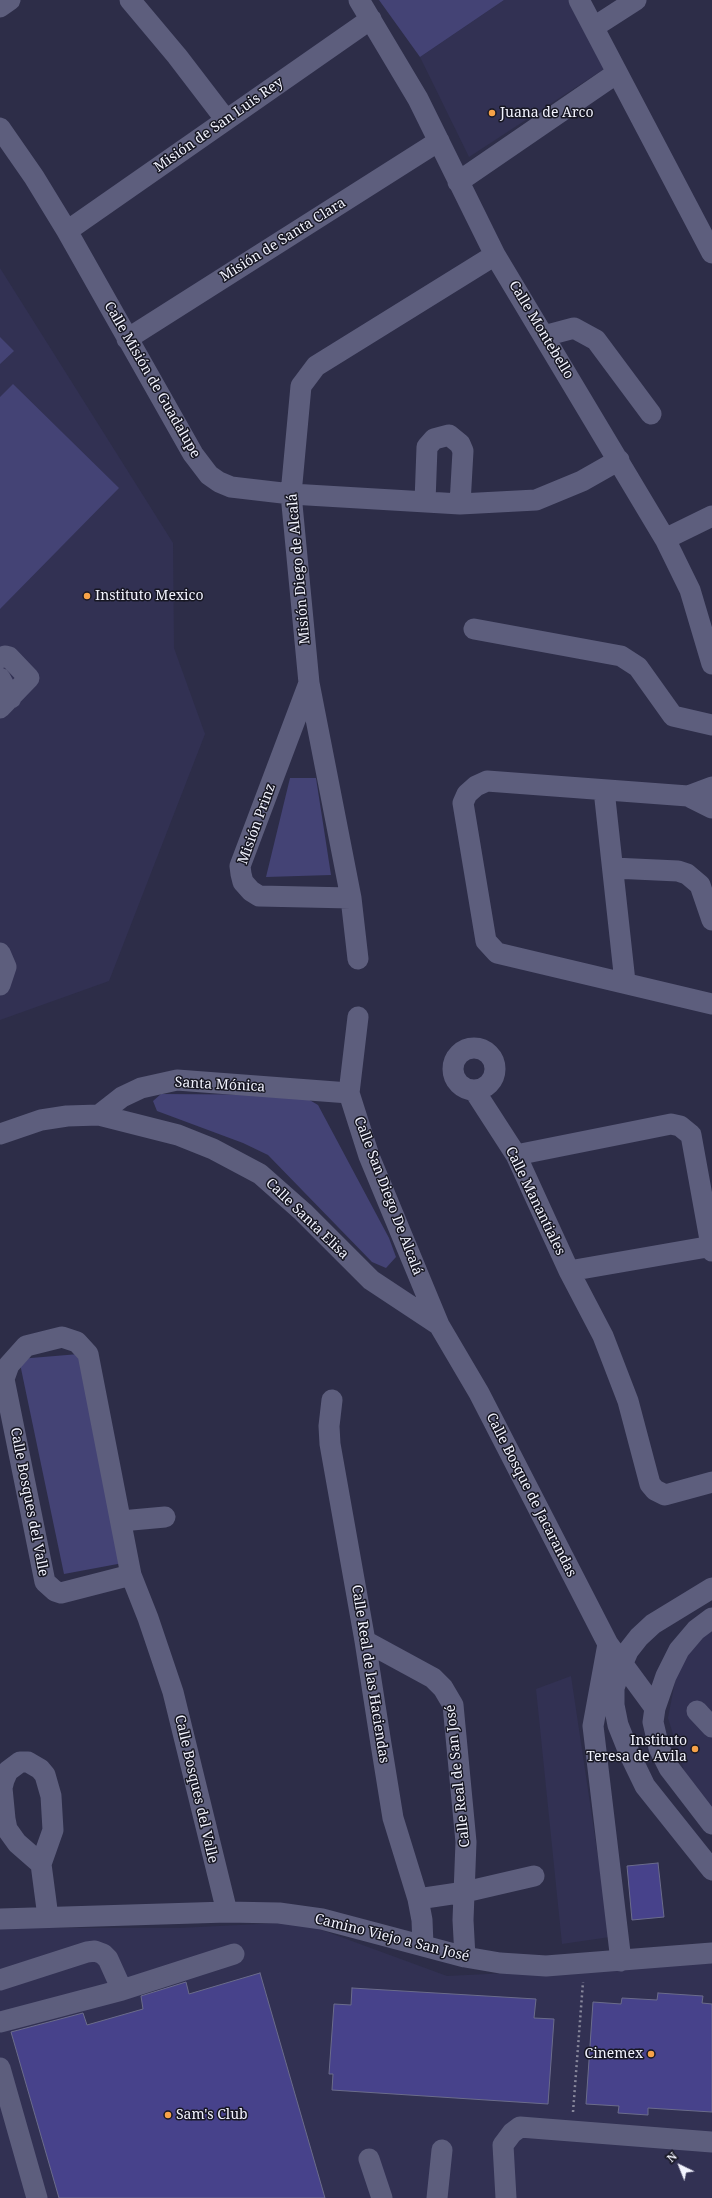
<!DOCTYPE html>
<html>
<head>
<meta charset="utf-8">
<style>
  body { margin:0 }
  #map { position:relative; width:712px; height:2198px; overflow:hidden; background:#2d2d48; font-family:"Noto Serif",serif }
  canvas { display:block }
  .north { position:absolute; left:660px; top:2146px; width:40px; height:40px; -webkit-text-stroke:3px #171723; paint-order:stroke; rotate:317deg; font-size:11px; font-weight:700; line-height:16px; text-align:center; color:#f2f3fe }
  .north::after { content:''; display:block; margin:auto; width:14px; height:18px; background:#f2f3fe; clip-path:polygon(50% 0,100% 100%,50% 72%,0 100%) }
</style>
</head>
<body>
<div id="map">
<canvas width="712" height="2198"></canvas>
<div class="north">N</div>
</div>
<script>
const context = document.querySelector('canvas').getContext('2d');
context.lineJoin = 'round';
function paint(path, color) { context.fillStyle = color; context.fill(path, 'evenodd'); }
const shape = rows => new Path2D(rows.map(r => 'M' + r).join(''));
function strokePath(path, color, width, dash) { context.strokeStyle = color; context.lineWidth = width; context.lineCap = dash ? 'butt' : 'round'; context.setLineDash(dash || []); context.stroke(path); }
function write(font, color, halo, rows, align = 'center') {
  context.font = font + ' "Noto Serif",serif'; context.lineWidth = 3; context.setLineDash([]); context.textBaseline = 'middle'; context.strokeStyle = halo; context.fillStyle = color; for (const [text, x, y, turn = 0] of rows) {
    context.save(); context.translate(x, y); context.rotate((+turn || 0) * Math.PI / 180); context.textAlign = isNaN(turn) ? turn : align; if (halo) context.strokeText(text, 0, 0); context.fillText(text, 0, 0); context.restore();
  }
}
const built = shape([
  [504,0,568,0,604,69,469,157,420,57],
  [0,268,173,543,174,648,205,734,109,981,0,1020],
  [712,1627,712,1812,687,1780,668,1718,678,1666],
  [571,1676,610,1937,562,1944,536,1689],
  [300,1922,447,1976,712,1963,712,2198,0,2198,0,1924,30,1928,179,1928]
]);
const green = shape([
  [379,0,504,0,420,57],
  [0,337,14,351,0,364],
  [13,384,119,488,0,609,0,397],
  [290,778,316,778,331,875,266,877],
  [161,1094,301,1095,318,1105,389,1238,396,1257,386,1268,372,1262,268,1155,243,1143,157,1111,153,1101],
  [79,1354,123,1563,64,1574,19,1359]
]);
const building = shape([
  [658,1863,664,1917,632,1920,627,1866,658,1863],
  [260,1973,325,2198,59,2198,11,2032,83,2013,87,2025,143,2009,141,1996,186,1982,189,1994,260,1973],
  [352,1988,536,1999,534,2018,554,2019,548,2104,332,2090,333,2074,329,2074,334,2004,351,2005,352,1988],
  [658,1993,703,1996,702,2003,712,2004,712,2112,648,2108,648,2115,618,2113,619,2106,586,2104,593,2002,621,2004,622,1998,657,2000,658,1993]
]);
const path = shape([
  [573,2112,583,1982]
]);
const minor = shape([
  [130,0,177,56,226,120],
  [359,0,418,99,495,255,665,539,690,590,712,664],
  [579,0,712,253],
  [0,7,10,0],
  [594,27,636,0],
  [0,128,34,177,67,231,193,454,209,475,219,482,231,487,291,494,460,504,536,500,582,481,619,460],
  [458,182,617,73],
  [67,231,371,19],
  [544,336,574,328,596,340,651,414],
  [127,339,439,141],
  [425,502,427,447,434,439,449,435,460,444,463,451,460,504],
  [665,539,712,516],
  [474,629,621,656,638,667,673,716,712,725],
  [0,658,5,656,9,657,29,678,0,708],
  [0,678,11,698],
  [309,683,240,866,241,874,243,882,251,891,259,896,351,898],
  [604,790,625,982],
  [688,796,712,787],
  [712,808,688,796,487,781,476,786,467,794,463,803,486,941,497,953,712,1004],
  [613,868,678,871,687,874,700,885,712,920],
  [0,953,6,967,0,985],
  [358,959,351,898,309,683,291,494,301,386,316,366,495,255],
  [358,1017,349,1093,369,1156,439,1325,479,1393,608,1644,655,1708],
  '453 1069a21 21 0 1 1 42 0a21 21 0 1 1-42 0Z',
  [474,1090,516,1155,569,1271,603,1336,628,1401,650,1484,655,1490,665,1495,712,1482],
  [99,1115,122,1097,141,1088,177,1080,349,1093],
  [0,1134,41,1120,67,1116,99,1115,178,1135,213,1149,260,1174,303,1212,371,1280,439,1325],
  [516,1155,671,1124,680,1126,691,1135,712,1251],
  [569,1271,712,1246],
  [332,1400,329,1426,330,1444,365,1641,381,1744,393,1818,418,1899,422,1920,423,1945],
  [121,1521,165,1517],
  [131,1575,61,1593,55,1591,45,1582,4,1379,9,1365,26,1346,62,1337,77,1342,88,1354,131,1575,148,1618,173,1692,227,1912],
  [712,1588,653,1624,639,1637,628,1651,622,1665,614,1688,614,1705,618,1725,630,1755,645,1786,712,1870],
  [712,1618,696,1630,679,1650,666,1676,655,1708,653,1722,659,1748,669,1768,712,1824],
  [365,1641,433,1678,443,1688,453,1705,466,1842,463,1920,465,1957],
  [608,1644,593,1726,621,1961],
  [697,1711,712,1727],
  [41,1864,17,1843,7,1829,5,1819,2,1788,4,1780,8,1771,20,1762,28,1762,40,1769,45,1775,51,1796,53,1830,41,1864,48,1917],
  [418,1899,465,1892,534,1876],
  [0,1919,227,1912,279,1913,322,1919,465,1957,500,1963,546,1966,712,1953],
  [0,1980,87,1952,95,1951,103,1954,108,1959,122,1990,0,2022],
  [122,1990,234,1954],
  [0,2068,37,2198],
  [369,2159,382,2198],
  [437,2198,442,2150],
  [506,2198,503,2145,512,2133,520,2127,712,2142]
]);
const markers = [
  [492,113,4,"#f7a248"],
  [87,596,4,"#f7a248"],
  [695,1749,4,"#f7a248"],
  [651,2054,4,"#f7a248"],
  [168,2115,4,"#f7a248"]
];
const poiNames = [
  ["Juana de Arco",500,113],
  ["Instituto Mexico",95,596],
  ["Instituto",687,1741,"right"],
  ["Teresa de Avila",687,1757,"right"],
  ["Cinemex",643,2054,"right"],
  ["Sam's Club",176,2115]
];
const streetNames = [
  ["Misión de San Luis Rey",219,125,-35],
  ["Misión de Santa Clara",283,240,-32],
  ["Calle Montebello",541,330,59],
  ["Calle Misión de Guadalupe",152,380,60],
  ["Misión Diego de Alcalá",299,569,-95],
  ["Misión Prinz",257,824,-70],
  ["Santa Mónica",220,1085,3],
  ["Calle San Diego De Alcalá",388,1196,69],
  ["Calle Manantiales",535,1201,64],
  ["Calle Santa Elisa",307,1219,44],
  ["Calle Bosque de Jacarandas",531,1495,63],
  ["Calle Bosques del Valle",29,1502,79],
  ["Calle Real de las Haciendas",370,1674,81],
  ["Calle Real de San José",458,1776,-96],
  ["Calle Bosques del Valle",196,1789,77],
  ["Camino Viejo a San José",392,1938,14]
];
paint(built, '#323153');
paint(green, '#444375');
paint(building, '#47428b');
strokePath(building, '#6b6c8b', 1);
strokePath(path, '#87879b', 2.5, [2, 3]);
strokePath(minor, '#5d5e7d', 21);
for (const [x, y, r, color] of markers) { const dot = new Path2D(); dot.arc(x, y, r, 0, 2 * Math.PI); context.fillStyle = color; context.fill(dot); strokePath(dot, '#171723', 1.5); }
write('14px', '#f2f3fe', '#171723', poiNames, 'left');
write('14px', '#f2f3fe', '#171723', streetNames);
</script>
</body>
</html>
